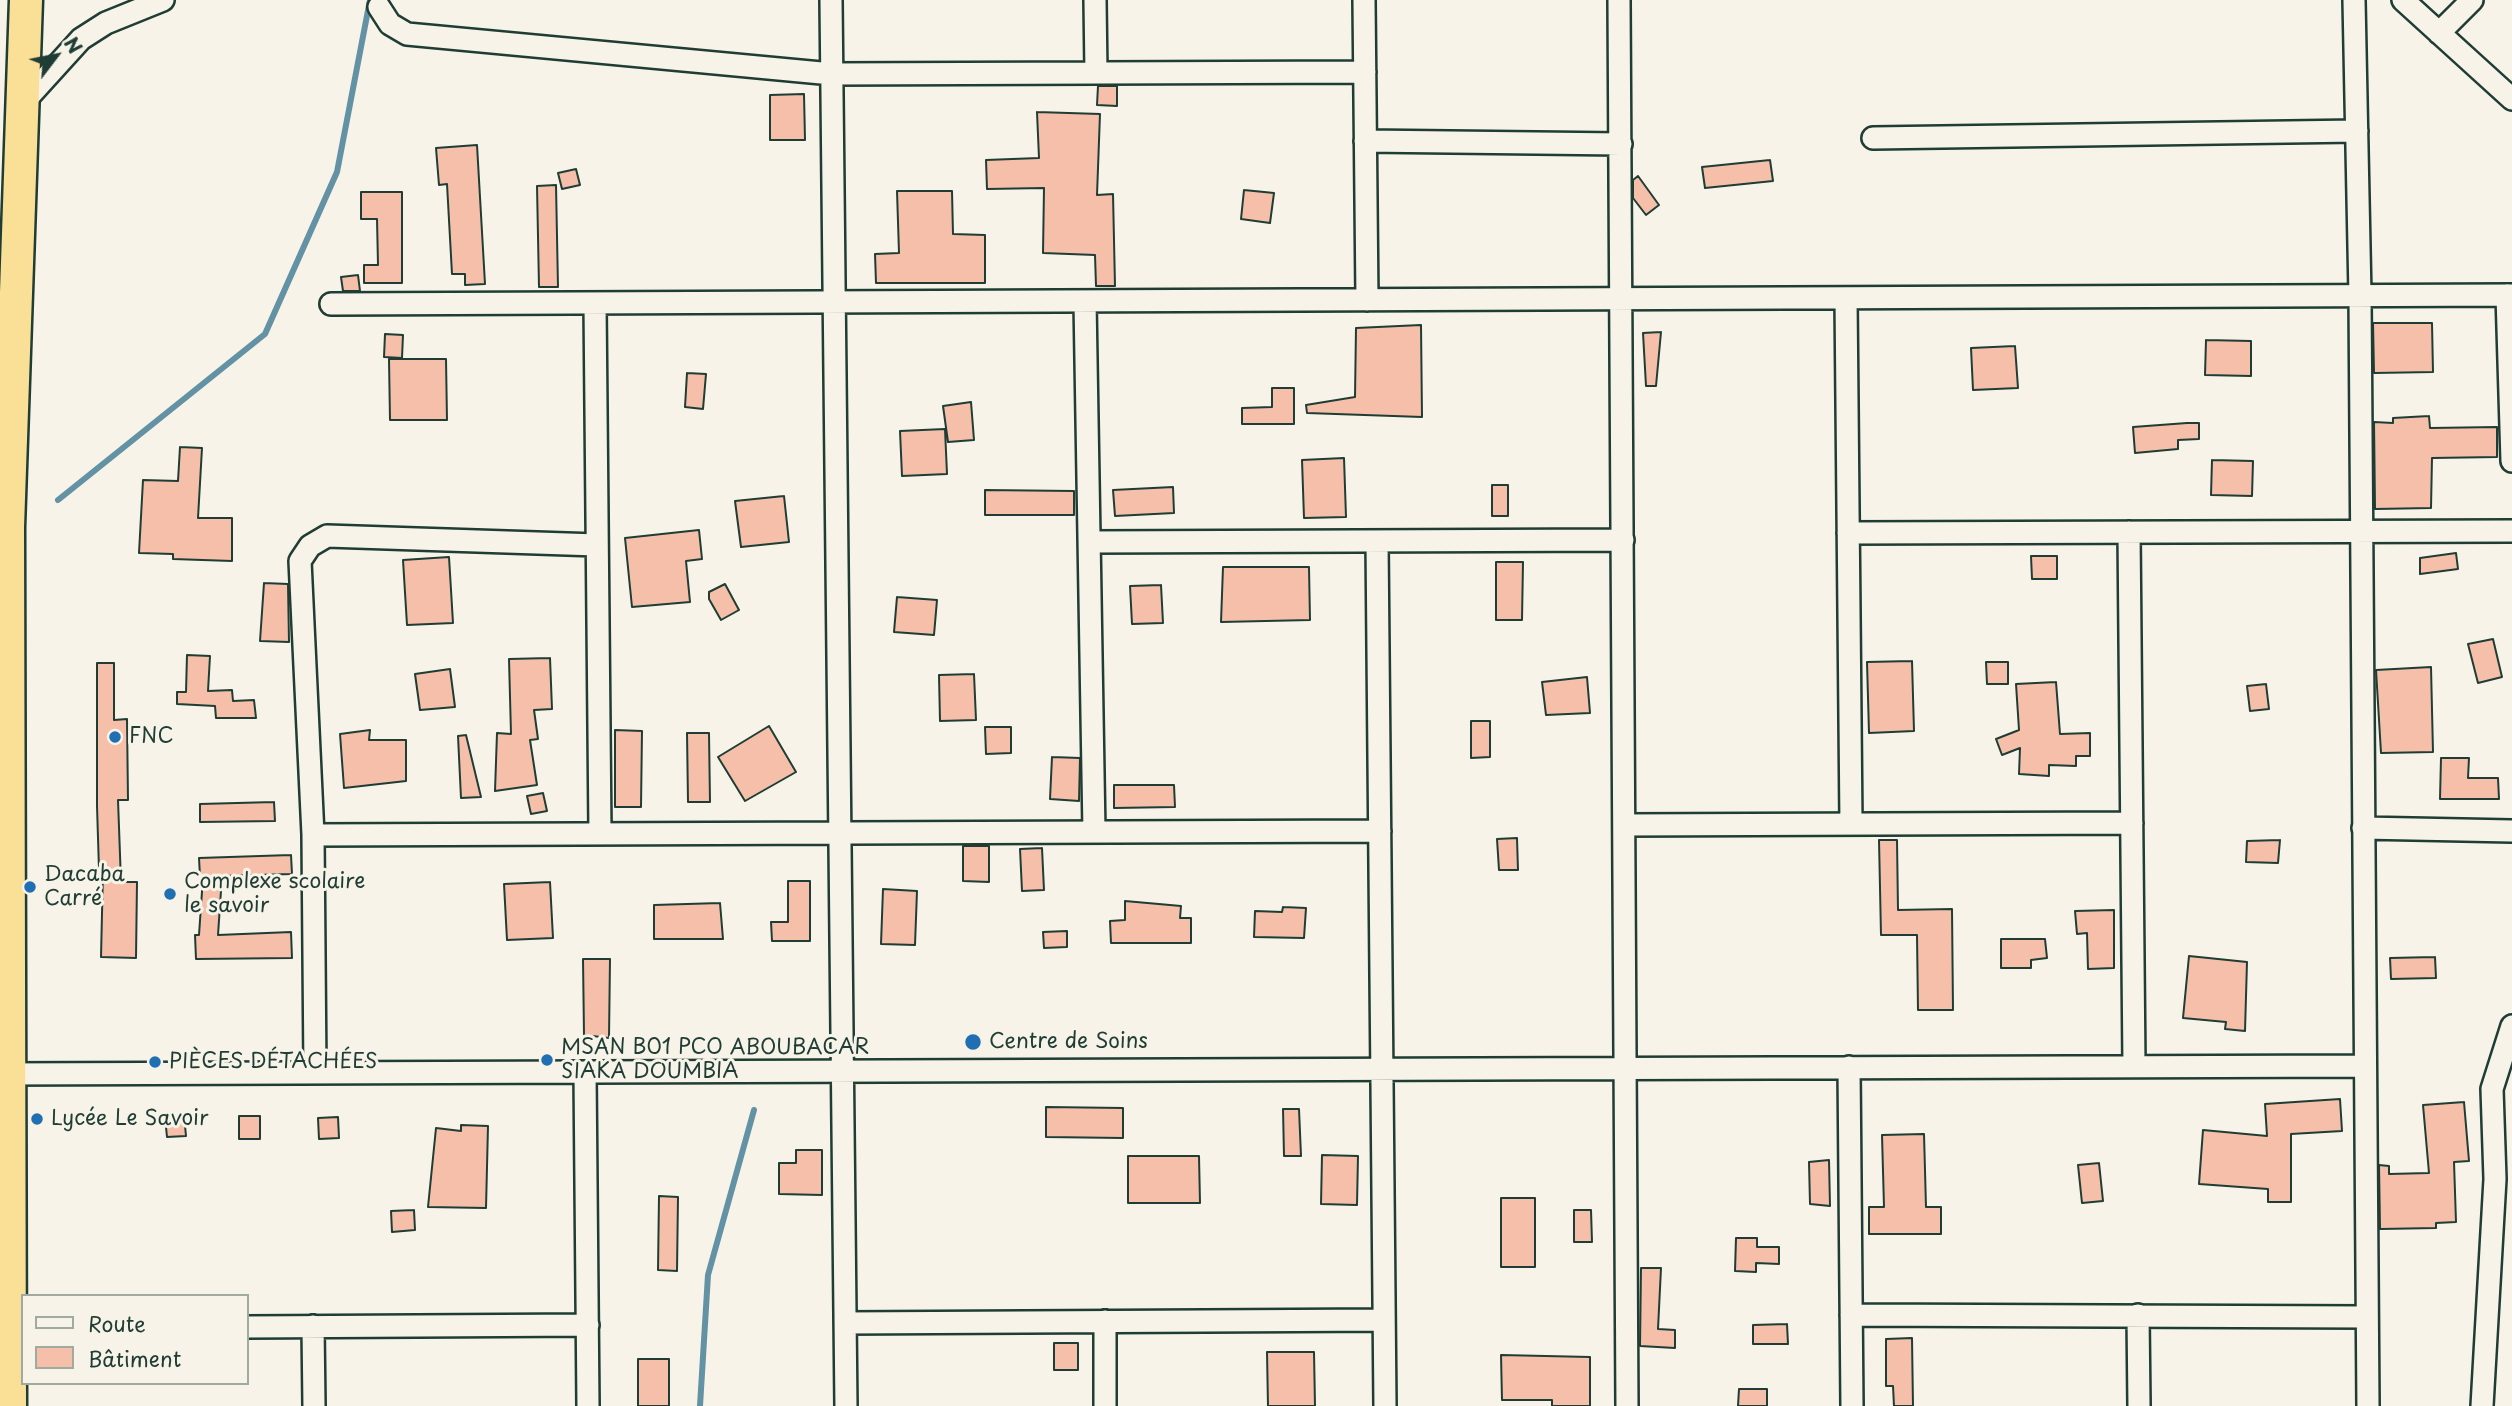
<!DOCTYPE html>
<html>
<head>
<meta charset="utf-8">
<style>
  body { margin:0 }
  #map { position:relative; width:2512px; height:1406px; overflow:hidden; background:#f7f3e8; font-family:"Playpen Sans",sans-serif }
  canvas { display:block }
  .legend { position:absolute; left:21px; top:1294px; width:228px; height:91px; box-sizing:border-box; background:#f7f3e8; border:2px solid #a1aaa0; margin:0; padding:9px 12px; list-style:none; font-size:21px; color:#1f3d34 }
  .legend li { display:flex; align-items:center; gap:14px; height:35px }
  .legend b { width:35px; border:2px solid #a1aaa0 }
  .north { position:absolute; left:21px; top:21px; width:70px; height:70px; -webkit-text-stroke:5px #f7f3e8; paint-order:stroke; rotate:58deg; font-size:19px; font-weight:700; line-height:28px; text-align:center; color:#1f3d34 }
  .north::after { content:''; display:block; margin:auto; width:24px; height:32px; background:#1f3d34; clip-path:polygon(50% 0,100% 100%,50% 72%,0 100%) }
</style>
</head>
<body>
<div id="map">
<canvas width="2512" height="1406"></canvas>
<ul class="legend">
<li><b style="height:9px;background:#f7f3e8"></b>Route</li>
<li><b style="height:19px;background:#f6bfaa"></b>Bâtiment</li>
</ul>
<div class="north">N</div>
</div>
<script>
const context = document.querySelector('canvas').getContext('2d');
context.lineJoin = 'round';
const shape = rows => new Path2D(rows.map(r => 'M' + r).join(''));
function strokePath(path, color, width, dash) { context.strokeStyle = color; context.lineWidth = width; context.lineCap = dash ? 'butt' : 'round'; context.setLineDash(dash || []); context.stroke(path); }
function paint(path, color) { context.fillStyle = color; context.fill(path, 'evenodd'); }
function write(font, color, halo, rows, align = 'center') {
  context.font = font + ' "Playpen Sans",sans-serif'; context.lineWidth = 6; context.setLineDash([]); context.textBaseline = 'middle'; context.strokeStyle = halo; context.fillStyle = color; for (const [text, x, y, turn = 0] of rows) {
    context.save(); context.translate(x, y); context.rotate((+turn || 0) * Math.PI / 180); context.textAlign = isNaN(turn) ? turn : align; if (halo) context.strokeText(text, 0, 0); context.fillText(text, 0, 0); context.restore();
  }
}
const stream = shape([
  [58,500,265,334,337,172,370,0],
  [700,1406,708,1275,754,1110]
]);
const building = shape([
  [1098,86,1117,86,1117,106,1097,105,1098,86],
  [804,94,805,140,770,140,770,95,804,94],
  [1037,112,1100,114,1097,195,1113,194,1115,286,1096,286,1095,255,1043,253,1044,188,987,189,986,160,1039,158,1037,112],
  [477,145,485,284,465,285,465,274,452,274,447,184,439,185,436,148,477,145],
  [1770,160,1773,181,1705,188,1702,167,1770,160],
  [576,169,580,185,562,189,558,173,576,169],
  [1638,176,1659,205,1646,215,1633,198,1633,180,1638,176],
  [556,185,558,287,539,287,537,186,556,185],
  [1244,190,1274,193,1270,223,1241,219,1244,190],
  [897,191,952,191,953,234,985,235,985,283,876,283,875,254,899,253,897,191],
  [361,192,402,192,402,283,364,283,364,265,378,265,377,219,361,219,361,192],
  [358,275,360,291,343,291,341,277,358,275],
  [2373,323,2432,323,2433,372,2374,373,2373,323],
  [1421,325,1422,417,1307,413,1306,405,1355,397,1356,328,1421,325],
  [1661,332,1656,386,1646,386,1643,333,1661,332],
  [385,334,403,335,402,358,384,357,385,334],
  [2206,340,2251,341,2251,376,2205,375,2206,340],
  [2015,346,2018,388,1973,390,1971,348,2015,346],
  [389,359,446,359,447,420,390,420,389,359],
  [687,373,706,374,703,409,685,407,687,373],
  [1272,388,1294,388,1294,424,1242,424,1242,408,1272,407,1272,388],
  [971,402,974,440,948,442,943,406,971,402],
  [2429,416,2430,428,2497,427,2497,457,2432,458,2431,508,2375,509,2374,422,2393,423,2393,418,2429,416],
  [2187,423,2199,423,2199,439,2178,440,2178,449,2135,453,2133,427,2187,423],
  [945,429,947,474,902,476,900,431,945,429],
  [180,447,202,448,198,518,232,518,232,561,173,559,173,554,139,553,143,480,178,481,180,447],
  [1344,458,1346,517,1304,518,1302,460,1344,458],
  [2212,460,2253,461,2252,496,2211,495,2212,460],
  [1492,485,1508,485,1508,516,1492,516,1492,485],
  [1173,487,1174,513,1115,516,1113,490,1173,487],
  [985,490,1074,491,1074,515,985,515,985,490],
  [784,496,789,542,741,547,735,501,784,496],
  [699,530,702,559,686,561,690,602,632,607,625,538,699,530],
  [2456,553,2458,569,2420,574,2420,558,2456,553],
  [2031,556,2057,556,2057,579,2032,579,2031,556],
  [449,557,453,623,407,625,403,560,449,557],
  [1496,562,1523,562,1522,620,1496,620,1496,562],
  [1223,567,1309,567,1310,620,1221,622,1223,567],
  [264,583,288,584,289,642,260,641,264,583],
  [725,584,739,610,721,620,709,599,709,592,725,584],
  [1161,585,1163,623,1132,624,1130,586,1161,585],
  [897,597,937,600,934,635,894,632,897,597],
  [2493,639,2502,677,2478,683,2468,644,2493,639],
  [187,655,210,656,208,691,232,690,233,701,254,700,256,718,216,718,215,706,177,704,177,692,186,692,187,655],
  [550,658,552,709,534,710,538,739,530,740,537,785,495,791,497,733,511,734,509,659,550,658],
  [1912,661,1914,731,1869,733,1867,662,1912,661],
  [1986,662,2008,662,2008,684,1987,684,1986,662],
  [97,663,114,663,114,720,127,719,128,800,118,800,121,882,137,882,136,958,101,957,103,870,99,870,97,806,97,663],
  [2431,667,2433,752,2381,753,2376,670,2431,667],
  [450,669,455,707,420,710,415,674,450,669],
  [974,674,976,720,940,721,939,675,974,674],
  [1587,677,1590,713,1546,715,1542,682,1587,677],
  [2056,682,2060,734,2090,733,2090,756,2076,756,2076,766,2049,765,2049,776,2019,774,2020,748,2002,755,1996,739,2019,730,2016,684,2056,682],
  [2266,684,2269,709,2250,711,2247,686,2266,684],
  [1471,721,1490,721,1490,757,1471,758,1471,721],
  [769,726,796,772,745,801,718,757,769,726],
  [985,727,1011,727,1011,753,986,754,985,727],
  [370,730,369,740,406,740,406,781,344,788,340,734,370,730],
  [615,730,642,731,641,807,615,807,615,730],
  [687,733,709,733,710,802,688,802,687,733],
  [466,735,481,797,461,798,458,736,466,735],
  [1052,757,1080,758,1079,801,1050,799,1052,757],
  [2441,758,2469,758,2468,778,2498,778,2499,799,2440,799,2441,758],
  [1114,785,1174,785,1175,807,1114,808,1114,785],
  [543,793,547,811,531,814,527,796,543,793],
  [274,802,275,821,200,822,200,804,274,802],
  [1517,838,1518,870,1499,870,1497,839,1517,838],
  [1879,840,1897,840,1898,910,1952,909,1953,1010,1918,1010,1917,935,1881,935,1879,840],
  [2280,840,2278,863,2246,862,2247,841,2280,840],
  [963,846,989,846,989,882,963,881,963,846],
  [1042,848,1044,890,1022,891,1020,849,1042,848],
  [291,855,292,874,222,876,218,935,291,932,292,958,196,959,195,935,199,935,203,877,200,877,199,858,291,855],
  [788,881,810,881,810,941,772,941,771,922,788,922,788,881],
  [550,882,553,938,507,940,504,884,550,882],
  [883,889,917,891,915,945,881,944,883,889],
  [1125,901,1181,906,1180,918,1191,918,1191,943,1111,943,1110,921,1125,920,1125,901],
  [720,903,723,939,654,939,654,905,720,903],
  [1283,907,1306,908,1304,938,1254,937,1255,911,1282,912,1283,907],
  [2114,910,2114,968,2088,969,2087,933,2077,934,2075,911,2114,910],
  [1067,931,1067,947,1044,948,1043,932,1067,931],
  [2001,939,2045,939,2047,958,2031,960,2031,968,2001,968,2001,939],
  [2189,956,2247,962,2245,1031,2225,1029,2226,1022,2183,1018,2189,956],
  [2435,957,2436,978,2391,979,2390,958,2435,957],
  [583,959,610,959,609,1038,584,1035,583,959],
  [2340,1099,2342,1131,2291,1134,2291,1202,2268,1202,2268,1189,2199,1184,2203,1130,2267,1136,2265,1104,2340,1099],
  [2464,1102,2469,1161,2454,1162,2456,1222,2436,1223,2436,1228,2380,1229,2379,1165,2389,1166,2389,1174,2429,1173,2423,1105,2464,1102],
  [1046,1107,1123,1108,1123,1138,1046,1137,1046,1107],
  [1283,1109,1299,1109,1301,1156,1284,1156,1283,1109],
  [184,1115,186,1136,167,1137,165,1117,184,1115],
  [239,1116,260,1116,260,1139,239,1139,239,1116],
  [338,1117,339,1138,319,1139,318,1118,338,1117],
  [461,1125,488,1126,486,1208,428,1207,436,1128,461,1131,461,1125],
  [1924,1134,1926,1207,1941,1207,1941,1234,1869,1234,1869,1207,1884,1207,1882,1135,1924,1134],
  [796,1150,822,1150,822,1195,779,1194,779,1163,796,1163,796,1150],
  [1322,1155,1358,1156,1357,1205,1321,1204,1322,1155],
  [1128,1156,1199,1156,1200,1203,1128,1203,1128,1156],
  [1829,1160,1830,1206,1810,1204,1809,1162,1829,1160],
  [2099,1163,2103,1201,2082,1203,2078,1165,2099,1163],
  [659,1196,678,1197,677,1271,658,1270,659,1196],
  [1501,1198,1535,1198,1535,1267,1501,1267,1501,1198],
  [414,1210,415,1230,392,1232,391,1211,414,1210],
  [1574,1210,1591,1210,1592,1242,1574,1242,1574,1210],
  [1736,1238,1757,1238,1757,1247,1779,1247,1779,1264,1756,1263,1756,1272,1735,1271,1736,1238],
  [1641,1268,1661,1268,1658,1329,1675,1330,1675,1348,1640,1346,1641,1268],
  [1787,1324,1788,1344,1753,1344,1753,1325,1787,1324],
  [1912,1338,1913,1406,1894,1406,1893,1386,1886,1386,1886,1339,1912,1338],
  [1054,1343,1078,1343,1078,1370,1054,1370,1054,1343],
  [1267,1352,1314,1352,1315,1406,1268,1406,1267,1352],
  [1501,1355,1590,1357,1590,1406,1552,1406,1552,1400,1502,1400,1501,1355],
  [638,1359,669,1359,669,1406,638,1406,638,1359],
  [1739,1389,1767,1389,1767,1406,1738,1406,1739,1389]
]);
const minor = shape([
  [831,0,846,1406],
  [1095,0,1096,73],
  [1364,0,1367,300],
  [1619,0,1627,1406],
  [2354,0,2360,296,2368,1406],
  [2403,0,2512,99],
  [379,7,390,24,407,34,832,74,1365,72],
  [2439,33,2472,0],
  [22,104,81,39,106,23,163,0],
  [1873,138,2357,131],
  [1365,141,1621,144],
  [2507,295,2512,461],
  [1846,298,1851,824],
  [1085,301,1094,832],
  [595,303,600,834],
  [331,304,2512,295],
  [2129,532,2134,1066],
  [1848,533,2512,531],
  [1377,541,1385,1406],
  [1091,542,1623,540],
  [1624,825,2132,823],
  [2363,828,2512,831],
  [313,835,1380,831],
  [1849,1067,1852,1406],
  [585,1072,588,1406],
  [315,1073,313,835,300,561,310,546,327,536,597,545],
  [0,1074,2365,1066],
  [1851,1315,2367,1317],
  [2138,1315,2139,1406],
  [1105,1321,1105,1406],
  [845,1323,1384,1320],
  [313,1326,314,1406],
  [247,1327,588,1325],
  [2482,1406,2495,1179,2492,1089,2512,1026]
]);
const highway = shape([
  [10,1406,8,527,26,0]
]);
const markers = [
  [115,737,7,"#1f6fb2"],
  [30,887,7,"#1f6fb2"],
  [170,894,7,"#1f6fb2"],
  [973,1042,9,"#1f6fb2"],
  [547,1060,7,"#1f6fb2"],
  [155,1062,7,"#1f6fb2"],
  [37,1119,7,"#1f6fb2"]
];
const poiNames = [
  ["FNC",129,737],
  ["Dacaba",44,875],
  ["Carré",44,899],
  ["Complexe scolaire",184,882],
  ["le savoir",184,906],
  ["Centre de Soins",989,1042],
  ["MSAN B01 PCO ABOUBACAR",561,1048],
  ["SIAKA DOUMBIA",561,1072],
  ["PIÈCES DÉTACHÉES",169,1062],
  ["Lycée Le Savoir",51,1119]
];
strokePath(stream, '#6392a4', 6);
paint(building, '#f6bfaa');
strokePath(building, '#1f3d34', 2);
strokePath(minor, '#1f3d34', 26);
strokePath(highway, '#1f3d34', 37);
strokePath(minor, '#f7f3e8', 21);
strokePath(highway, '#fadf96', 32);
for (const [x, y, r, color] of markers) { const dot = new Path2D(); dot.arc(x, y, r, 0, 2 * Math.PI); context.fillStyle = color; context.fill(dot); strokePath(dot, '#f7f3e8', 2.5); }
write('21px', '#1f3d34', '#f7f3e8', poiNames, 'left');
</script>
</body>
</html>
